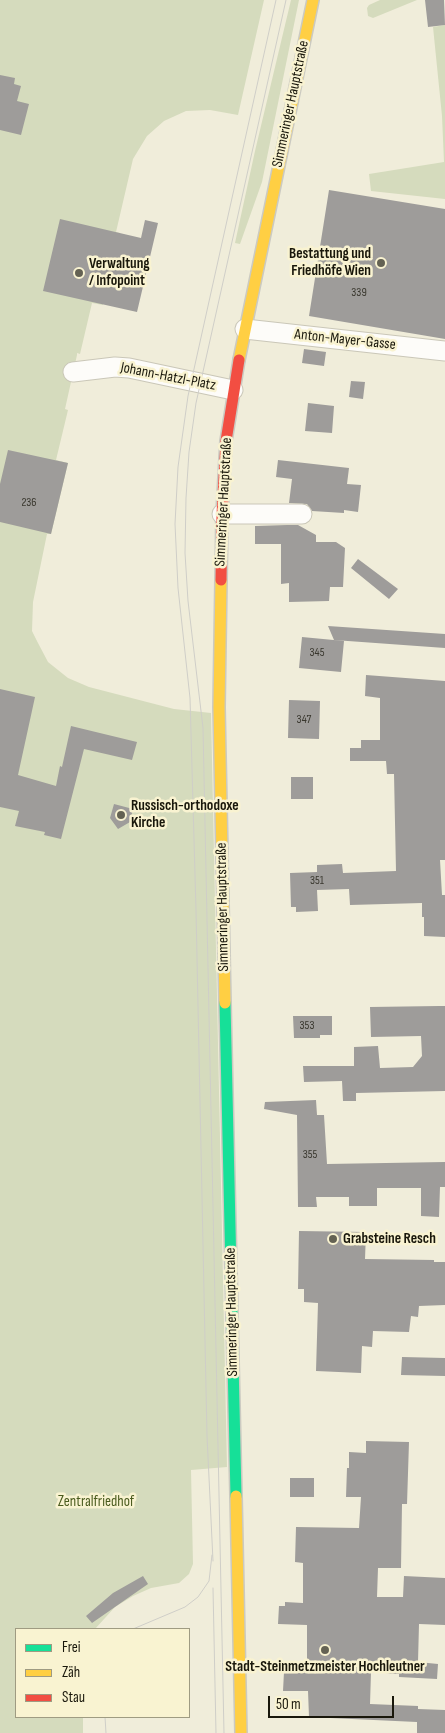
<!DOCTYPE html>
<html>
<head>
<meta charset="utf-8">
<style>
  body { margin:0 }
  #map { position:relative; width:445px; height:1733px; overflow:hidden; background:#f0edda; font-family:"Sofia Sans Condensed",sans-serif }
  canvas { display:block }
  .legend { position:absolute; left:15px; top:1628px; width:175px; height:90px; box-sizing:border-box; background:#f9f3d1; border:1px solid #9f9b82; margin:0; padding:6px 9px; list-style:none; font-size:15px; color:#19170b }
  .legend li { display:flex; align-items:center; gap:10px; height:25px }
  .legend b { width:25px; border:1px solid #9f9b82 }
  .scale { position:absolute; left:268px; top:1696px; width:126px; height:22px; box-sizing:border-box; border:2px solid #19170b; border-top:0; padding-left:6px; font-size:15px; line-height:18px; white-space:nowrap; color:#19170b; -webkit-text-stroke:4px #f9f3d1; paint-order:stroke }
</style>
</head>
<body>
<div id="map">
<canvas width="445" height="1733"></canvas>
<ul class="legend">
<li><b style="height:6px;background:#16e098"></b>Frei</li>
<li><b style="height:6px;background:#ffcf43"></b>Zäh</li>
<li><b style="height:6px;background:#f24e42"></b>Stau</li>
</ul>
<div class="scale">50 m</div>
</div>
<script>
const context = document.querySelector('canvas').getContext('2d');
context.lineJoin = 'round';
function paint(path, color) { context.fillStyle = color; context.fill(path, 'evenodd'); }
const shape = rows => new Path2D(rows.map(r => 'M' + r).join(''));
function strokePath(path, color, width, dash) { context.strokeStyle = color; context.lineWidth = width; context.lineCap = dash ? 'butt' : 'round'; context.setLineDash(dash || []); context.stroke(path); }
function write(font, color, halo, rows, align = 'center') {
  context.font = font + ' "Sofia Sans Condensed",sans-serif'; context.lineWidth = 5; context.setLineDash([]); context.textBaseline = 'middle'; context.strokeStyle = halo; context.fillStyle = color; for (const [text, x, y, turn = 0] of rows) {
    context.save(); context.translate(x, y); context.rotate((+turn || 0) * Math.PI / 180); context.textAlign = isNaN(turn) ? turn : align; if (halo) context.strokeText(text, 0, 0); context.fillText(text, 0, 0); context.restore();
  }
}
const green = shape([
  [0,0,264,0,238,115,210,110,186,111,164,121,147,136,133,159,116,232,120,233,103,305,92,303,80,354,77,353,77,355,65,409,68,410,56,460,68,463,51,534,47,534,33,602,32,631,38,643,48,662,68,678,89,687,174,709,211,713,227,1467,191,1470,193,1564,189,1574,179,1583,151,1588,133,1596,115,1607,95,1629,16,1629,16,1717,83,1717,83,1733,0,1733],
  [291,0,299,0,262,182,240,244,235,243,255,151],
  [380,0,417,0,373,18,368,16,367,8,369,5],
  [445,25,445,199,371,191,369,174,444,162,442,116,433,27]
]);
const building = shape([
  [425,0,444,0,445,25,428,27],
  [0,75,15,78,14,84,21,86,17,101,29,104,21,135,0,130],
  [329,190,445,209,445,339,309,316],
  [60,219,141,238,145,220,158,223,137,312,43,291],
  [304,349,326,352,324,366,302,363],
  [351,381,365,382,363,399,349,397],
  [308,403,334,406,332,433,305,431],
  [8,450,68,463,51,534,0,522,0,484],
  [278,460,349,468,347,484,361,485,358,512,344,510,344,513,312,511,307,504,289,503,292,479,276,477],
  [287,525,298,525,316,535,316,542,336,542,345,548,343,587,330,587,329,601,289,602,289,583,281,584,281,544,255,544,255,526],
  [358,559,398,589,389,599,351,568],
  [328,626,445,634,445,648,334,640],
  [302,637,344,641,341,672,299,668],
  [366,675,445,681,445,860,440,860,442,895,445,895,445,937,424,936,424,917,422,917,422,903,350,905,349,889,317,890,318,911,296,912,296,907,291,907,290,873,317,872,317,865,342,864,343,873,396,871,394,774,387,774,386,761,350,761,350,748,361,748,361,740,380,740,380,698,365,696],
  [0,689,35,697,18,775,56,786,60,766,62,767,71,726,137,742,132,760,84,749,61,839,44,835,45,832,15,826,19,811,0,807],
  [289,700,320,701,319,739,288,738],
  [291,777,313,777,313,799,291,799],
  [114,804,133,809,130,822,118,829,110,818],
  [439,1006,445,1006,445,1091,356,1093,356,1101,343,1101,342,1081,304,1082,303,1066,354,1066,354,1047,378,1046,380,1068,413,1067,422,1056,421,1036,371,1037,370,1007],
  [293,1016,332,1016,332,1035,320,1035,320,1038,294,1038],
  [316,1100,317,1115,324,1115,327,1164,445,1162,445,1187,440,1187,439,1217,421,1216,421,1188,377,1188,377,1206,349,1206,349,1197,316,1197,317,1207,298,1207,297,1115,264,1109,265,1102],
  [299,1231,366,1232,365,1259,434,1260,434,1262,445,1262,445,1305,419,1306,418,1317,411,1316,409,1332,373,1331,372,1347,362,1346,361,1373,316,1371,318,1303,304,1302,304,1289,298,1289],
  [402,1357,445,1358,445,1376,401,1375],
  [366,1441,409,1442,407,1504,402,1504,401,1568,378,1568,377,1597,403,1597,404,1576,445,1578,445,1625,419,1624,418,1662,438,1664,437,1679,399,1677,399,1674,371,1672,370,1704,418,1706,418,1709,445,1710,445,1733,417,1733,417,1722,309,1717,308,1691,283,1691,284,1672,307,1672,307,1625,278,1624,279,1606,285,1606,285,1602,303,1603,303,1563,295,1562,296,1527,359,1528,361,1497,346,1497,347,1468,349,1468,349,1452,366,1453],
  [290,1478,314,1478,314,1497,290,1497],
  [143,1576,148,1584,92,1623,86,1616,113,1593]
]);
const street = shape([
  [245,329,445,351],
  [73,372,115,367,129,368,233,390],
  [222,514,302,514]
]);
const fast = shape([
  [225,1003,236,1496]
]);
const slow = shape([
  [239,360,313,0],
  [221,580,219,707,225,1003],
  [236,1496,241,1733]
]);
const jam = shape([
  [221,580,222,514,226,441,239,360]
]);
const tram = shape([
  [213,1561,207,1436,196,910,190,698,178,588,175,524,178,467,188,396,276,0],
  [213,1588,216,1733],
  [133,1629,185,1607,198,1597,209,1581,212,1555],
  [105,1717,106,1733],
  [224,1733,203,728,188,601,185,553,186,498,189,452,196,403,286,0]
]);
const markers = [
  [381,263,5,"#646253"],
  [79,273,5,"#646253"],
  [121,815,5,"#646253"],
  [333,1239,5,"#646253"],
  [325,1650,5,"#646253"]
];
const numberNames = [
  ["339",359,293],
  ["236",29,503],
  ["345",317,653],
  ["347",304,720],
  ["351",317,881],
  ["353",307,1026],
  ["355",310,1155]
];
const streetNames = [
  ["Simmeringer Hauptstraße",291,104,-78],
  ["Anton-Mayer-Gasse",345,340,6],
  ["Johann-Hatzl-Platz",168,377,11],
  ["Simmeringer Hauptstraße",224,502,-87],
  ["Simmeringer Hauptstraße",223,907,-91],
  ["Simmeringer Hauptstraße",232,1312,-91]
];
const poiNames = [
  ["Bestattung und",371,254,"right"],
  ["Friedhöfe Wien",371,271,"right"],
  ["Verwaltung",89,264],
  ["/ Infopoint",89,281],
  ["Russisch-orthodoxe",131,806],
  ["Kirche",131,823],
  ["Grabsteine Resch",343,1239],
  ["Stadt-Steinmetzmeister Hochleutner",325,1667,"center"]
];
const parkNames = [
  ["Zentralfriedhof",96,1502]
];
paint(green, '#d5dbbd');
paint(building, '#9e9c9a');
strokePath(street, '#cac7b8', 21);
strokePath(fast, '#cbcac1', 14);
strokePath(slow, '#cbcac1', 14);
strokePath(jam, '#cbcac1', 14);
strokePath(street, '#fdfcf9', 19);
strokePath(fast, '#16e098', 11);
strokePath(slow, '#ffcf43', 11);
strokePath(jam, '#f24e42', 11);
strokePath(tram, '#cfcec8', 1);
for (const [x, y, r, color] of markers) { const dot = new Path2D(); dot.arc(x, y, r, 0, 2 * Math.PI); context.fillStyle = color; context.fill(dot); strokePath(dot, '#f9f3d1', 2); }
write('12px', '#3a382f', null, numberNames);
write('15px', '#19170b', '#f9f3d1', streetNames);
write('bold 15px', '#19170b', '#f9f3d1', poiNames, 'left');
write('15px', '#4a5b1e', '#f9f3d1', parkNames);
</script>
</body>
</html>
